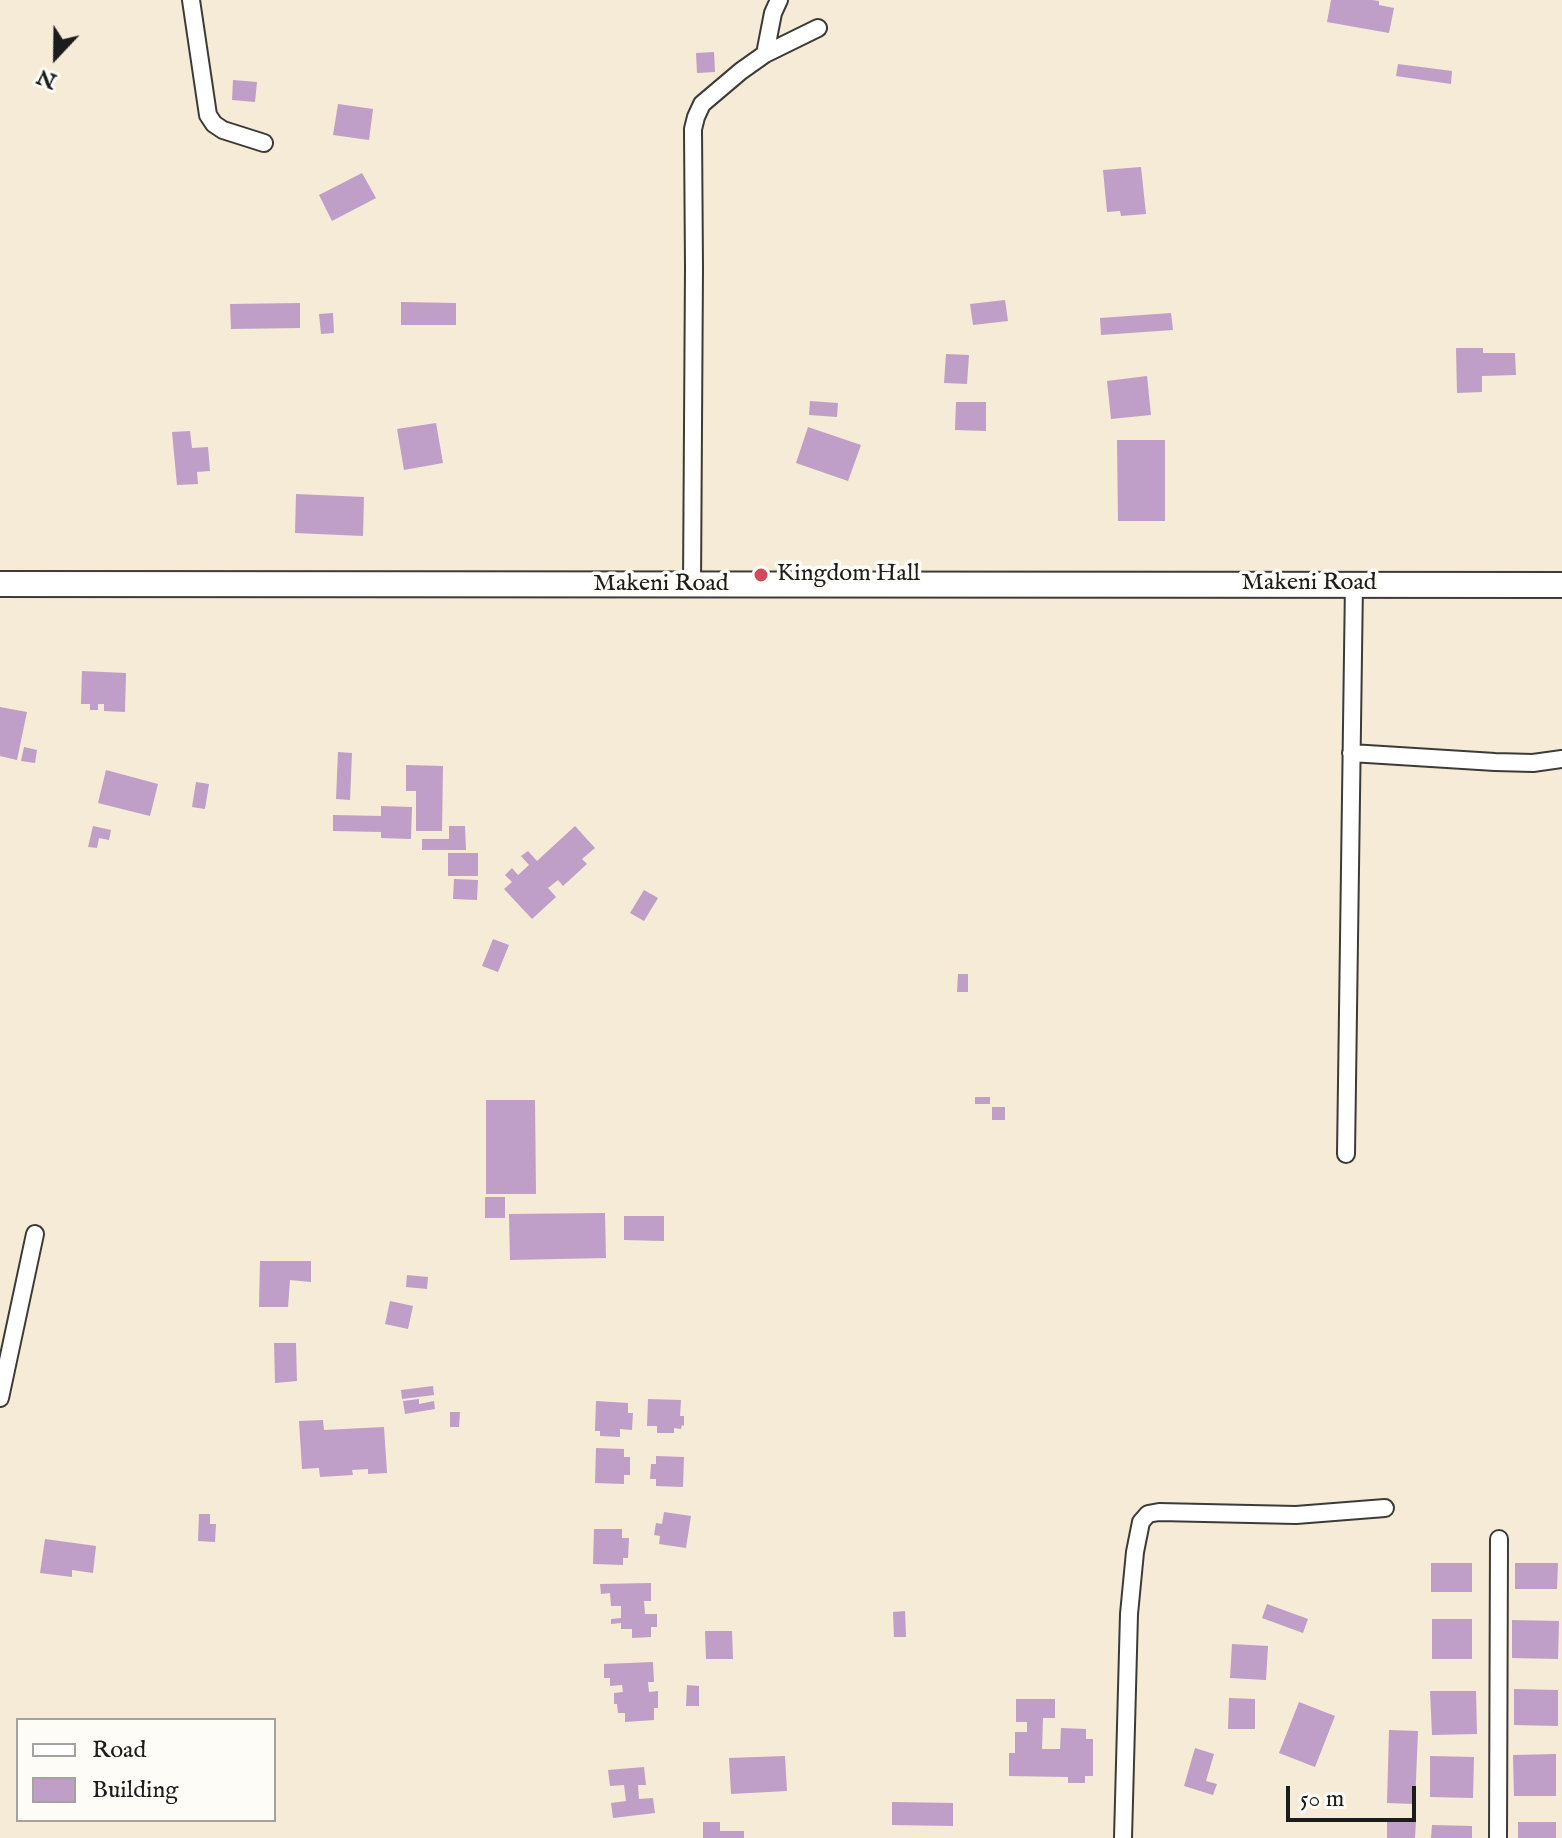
<!DOCTYPE html>
<html>
<head>
<meta charset="utf-8">
<style>
  body { margin:0 }
  #map { position:relative; width:1562px; height:1838px; overflow:hidden; background:#f5ebd6; font-family:"IM FELL English",serif }
  canvas { display:block }
  .legend { position:absolute; left:16px; top:1718px; width:260px; height:104px; box-sizing:border-box; background:#fdfcf7; border:2px solid #a3a29f; margin:0; padding:10px 14px; list-style:none; font-size:24px; color:#1c1c1c }
  .legend li { display:flex; align-items:center; gap:16px; height:40px }
  .legend b { width:40px; border:2px solid #a3a29f }
  .north { position:absolute; left:16px; top:16px; width:80px; height:80px; -webkit-text-stroke:6px #fdfcf7; paint-order:stroke; rotate:202deg; font-size:22px; font-weight:700; line-height:32px; text-align:center; color:#1c1c1c }
  .north::after { content:''; display:block; margin:auto; width:28px; height:36px; background:#1c1c1c; clip-path:polygon(50% 0,100% 100%,50% 72%,0 100%) }
  .scale { position:absolute; left:1286px; top:1786px; width:130px; height:36px; box-sizing:border-box; border:4px solid #1c1c1c; border-top:0; padding-left:10px; font-size:24px; line-height:28px; white-space:nowrap; color:#1c1c1c; -webkit-text-stroke:6px #fdfcf7; paint-order:stroke }
</style>
</head>
<body>
<div id="map">
<canvas width="1562" height="1838"></canvas>
<ul class="legend">
<li><b style="height:10px;background:#fff"></b>Road</li>
<li><b style="height:22px;background:#bf9ec7"></b>Building</li>
</ul>
<div class="north">N</div>
<div class="scale">50 m</div>
</div>
<script>
const context = document.querySelector('canvas').getContext('2d');
context.lineJoin = 'round';
function paint(path, color) { context.fillStyle = color; context.fill(path, 'evenodd'); }
const shape = rows => new Path2D(rows.map(r => 'M' + r).join(''));
function strokePath(path, color, width, dash) { context.strokeStyle = color; context.lineWidth = width; context.lineCap = dash ? 'butt' : 'round'; context.setLineDash(dash || []); context.stroke(path); }
function write(font, color, halo, rows, align = 'center') {
  context.font = font + ' "IM FELL English",serif'; context.lineWidth = 7; context.setLineDash([]); context.textBaseline = 'middle'; context.strokeStyle = halo; context.fillStyle = color; for (const [text, x, y, turn = 0] of rows) {
    context.save(); context.translate(x, y); context.rotate((+turn || 0) * Math.PI / 180); context.textAlign = isNaN(turn) ? turn : align; if (halo) context.strokeText(text, 0, 0); context.fillText(text, 0, 0); context.restore();
  }
}
const building = shape([
  [1331,0,1372,0,1379,1,1379,5,1394,8,1389,33,1327,22],
  [714,52,715,72,697,73,696,53],
  [1398,64,1452,71,1451,84,1396,76],
  [233,80,257,82,255,102,232,100],
  [338,104,373,109,369,140,333,135],
  [1141,167,1146,214,1121,216,1120,211,1107,212,1103,170],
  [362,173,376,198,332,221,319,195],
  [1005,300,1008,321,973,325,970,304],
  [401,302,456,303,456,325,401,325],
  [300,303,300,328,231,329,230,304],
  [333,313,334,333,321,334,319,314],
  [1171,313,1173,330,1101,335,1100,318],
  [1456,348,1483,348,1483,353,1515,353,1516,375,1482,376,1482,392,1457,393],
  [946,354,969,355,967,384,944,383],
  [1147,376,1151,415,1111,419,1107,381],
  [810,401,838,403,837,417,809,415],
  [956,402,986,402,986,431,955,430],
  [436,423,443,463,404,470,397,429],
  [808,427,861,445,848,481,796,463],
  [190,431,192,448,208,447,210,471,197,472,198,484,177,485,172,432],
  [1117,440,1165,440,1165,521,1118,521],
  [296,494,364,497,363,536,295,533],
  [82,671,126,673,125,712,104,711,104,704,98,704,98,710,90,710,90,704,81,704],
  [0,707,27,712,17,760,0,756],
  [24,747,37,750,35,763,21,761],
  [338,752,352,753,350,800,336,799],
  [406,765,443,766,442,831,416,831,416,791,406,791],
  [106,770,158,784,150,816,98,803],
  [196,782,209,784,205,809,192,807],
  [381,806,412,807,411,839,381,838,381,832,333,831,333,815,381,816],
  [93,826,111,830,109,840,99,838,97,848,88,847],
  [449,826,465,826,466,850,422,850,422,839,449,839],
  [575,826,595,848,582,859,587,864,563,886,558,880,548,888,556,897,532,919,504,889,512,882,505,875,512,868,518,875,529,865,521,856,528,851,537,861],
  [448,853,478,853,478,876,448,876],
  [454,879,478,880,477,900,453,899],
  [644,890,658,898,644,921,630,913],
  [493,939,509,945,498,972,482,966],
  [958,974,968,974,968,992,957,992],
  [975,1097,990,1097,990,1104,975,1104],
  [486,1100,535,1100,536,1194,486,1194],
  [992,1107,1005,1107,1005,1120,992,1120],
  [485,1197,505,1197,505,1218,485,1218],
  [605,1213,606,1258,510,1260,509,1214],
  [624,1216,664,1216,664,1241,624,1240],
  [260,1261,311,1261,311,1282,290,1280,288,1307,259,1307],
  [407,1275,428,1277,427,1289,406,1287],
  [390,1301,413,1306,408,1329,385,1324],
  [274,1343,296,1343,297,1381,275,1383],
  [433,1386,434,1395,402,1399,401,1390],
  [419,1399,419,1404,434,1401,435,1409,405,1414,403,1401],
  [648,1399,681,1400,680,1416,684,1416,684,1426,682,1425,681,1429,674,1428,674,1433,657,1433,657,1426,647,1426],
  [596,1401,628,1403,628,1413,633,1413,632,1430,620,1429,620,1437,600,1436,600,1431,595,1431],
  [450,1412,460,1412,459,1427,450,1427],
  [323,1420,324,1430,384,1427,387,1473,368,1474,368,1469,352,1470,353,1475,320,1477,319,1468,302,1469,299,1421],
  [596,1448,624,1449,624,1457,630,1457,630,1475,624,1475,624,1484,595,1483],
  [656,1456,684,1457,683,1487,656,1486,656,1479,650,1479,651,1464,656,1464],
  [664,1512,691,1516,686,1548,659,1544,660,1536,654,1535,656,1523,662,1524],
  [199,1514,210,1514,210,1524,216,1524,215,1542,198,1541],
  [594,1529,622,1529,622,1538,629,1538,628,1558,623,1558,623,1565,593,1564],
  [45,1539,96,1546,93,1573,72,1570,72,1577,40,1573],
  [1431,1563,1472,1563,1472,1592,1431,1592],
  [1515,1563,1558,1563,1557,1589,1515,1589],
  [651,1583,651,1601,644,1601,645,1614,657,1614,657,1627,651,1627,651,1637,632,1638,632,1629,621,1629,621,1623,611,1624,611,1619,621,1618,621,1606,611,1606,610,1593,601,1594,600,1584],
  [1267,1604,1308,1619,1303,1633,1262,1618],
  [905,1611,906,1637,894,1637,893,1612],
  [1432,1619,1472,1619,1472,1659,1432,1659],
  [1512,1620,1559,1621,1558,1659,1512,1658],
  [705,1631,732,1631,733,1659,706,1659],
  [1232,1644,1268,1646,1266,1680,1230,1678],
  [653,1662,654,1682,648,1682,649,1692,658,1691,658,1708,654,1708,654,1720,625,1722,625,1713,618,1713,617,1704,614,1704,614,1693,623,1692,622,1685,610,1686,610,1678,604,1678,604,1664],
  [687,1685,699,1686,699,1706,686,1706],
  [1514,1689,1558,1690,1558,1726,1514,1725],
  [1430,1691,1476,1691,1477,1734,1432,1735],
  [1229,1698,1255,1699,1255,1729,1228,1729],
  [1016,1699,1055,1699,1055,1718,1043,1718,1042,1749,1060,1749,1061,1728,1086,1729,1086,1739,1093,1739,1093,1776,1085,1776,1085,1783,1068,1783,1068,1777,1009,1776,1009,1753,1015,1753,1015,1732,1027,1732,1027,1722,1016,1722],
  [1299,1702,1335,1716,1315,1767,1279,1753],
  [1389,1730,1418,1731,1415,1804,1387,1803],
  [1195,1748,1214,1754,1206,1781,1217,1784,1213,1795,1184,1786],
  [1556,1754,1556,1796,1514,1796,1513,1755],
  [785,1756,787,1791,731,1794,729,1758],
  [1430,1756,1474,1757,1473,1798,1430,1797],
  [644,1767,646,1785,638,1785,639,1799,653,1798,655,1813,613,1818,611,1803,626,1801,624,1785,610,1786,608,1770],
  [892,1802,953,1803,953,1826,892,1825],
  [1387,1821,1416,1821,1415,1838,1387,1838],
  [703,1822,720,1822,720,1831,744,1831,744,1838,703,1838],
  [1518,1822,1556,1822,1556,1838,1518,1838],
  [1432,1825,1472,1826,1472,1838,1431,1838]
]);
const minor = shape([
  [191,0,208,115,214,124,223,130,264,143],
  [765,54,773,13,779,0],
  [692,585,694,268,693,129,696,117,702,104,741,71,765,54,818,28],
  [1351,753,1495,762,1533,763,1562,759],
  [1346,1154,1354,583],
  [0,1398,35,1234],
  [1123,1838,1129,1614,1135,1552,1141,1522,1148,1514,1159,1512,1296,1515,1385,1508],
  [1498,1838,1499,1539]
]);
const secondary = shape([
  [0,584,1562,585]
]);
const markers = [
  [761,575,8,"#d1495b"]
];
const poiNames = [
  ["Kingdom Hall",777,575]
];
const streetNames = [
  ["Makeni Road",1309,584],
  ["Makeni Road",661,585]
];
paint(building, '#bf9ec7');
strokePath(minor, '#3d3b38', 20);
strokePath(secondary, '#3d3b38', 28);
strokePath(minor, '#fff', 16);
strokePath(secondary, '#fff', 24);
for (const [x, y, r, color] of markers) { const dot = new Path2D(); dot.arc(x, y, r, 0, 2 * Math.PI); context.fillStyle = color; context.fill(dot); strokePath(dot, '#fdfcf7', 3); }
write('24px', '#1c1c1c', '#fdfcf7', poiNames, 'left');
write('24px', '#1c1c1c', '#fdfcf7', streetNames);
</script>
</body>
</html>
